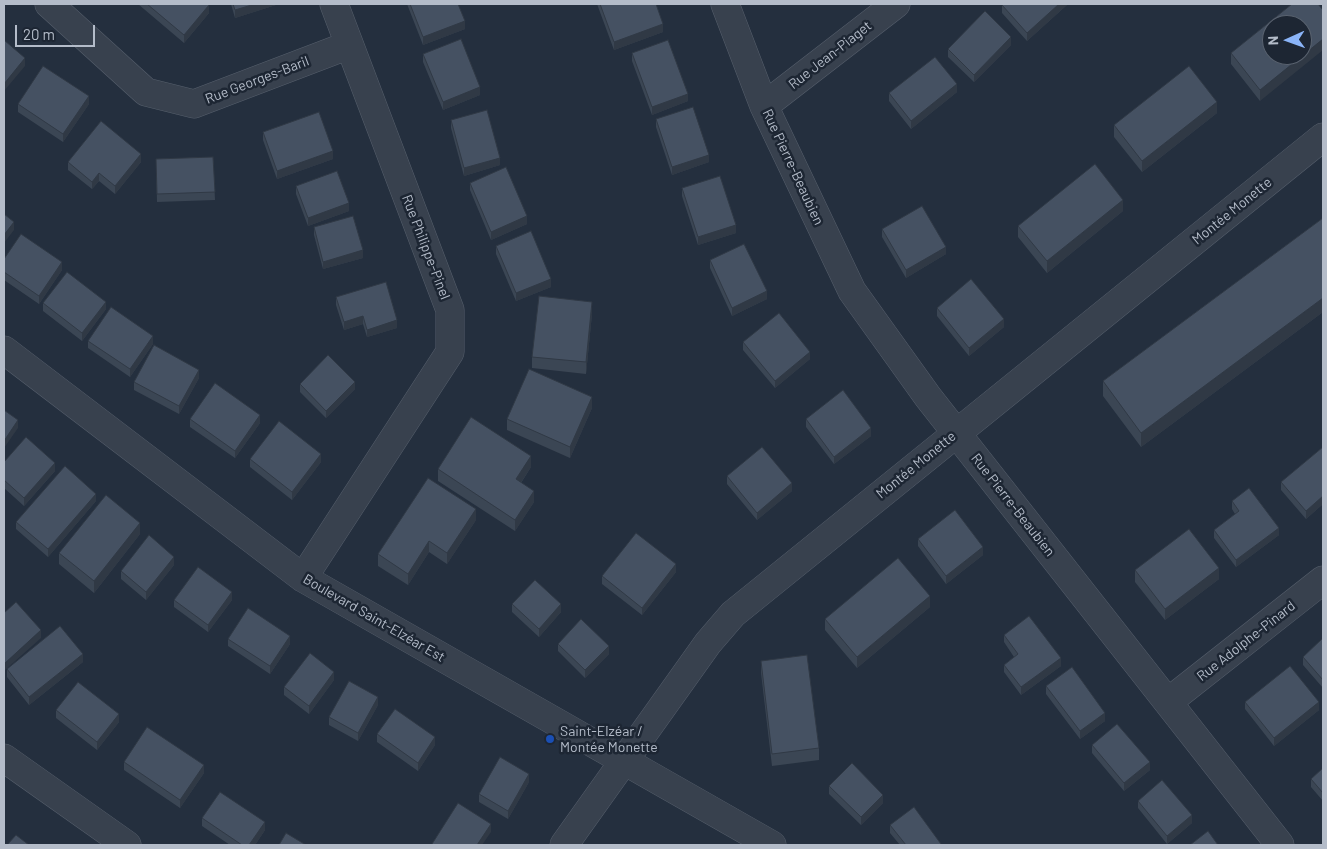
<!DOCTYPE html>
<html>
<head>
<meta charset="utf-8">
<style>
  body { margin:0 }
  #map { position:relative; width:1327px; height:849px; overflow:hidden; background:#242f3e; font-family:Barlow,sans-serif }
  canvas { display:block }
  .frame { position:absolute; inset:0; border:5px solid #b4bcc9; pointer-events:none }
  .north { position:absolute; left:1262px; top:15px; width:50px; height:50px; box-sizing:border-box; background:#1d2633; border:1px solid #59626f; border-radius:50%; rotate:268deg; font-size:14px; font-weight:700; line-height:20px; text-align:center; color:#b4bcc9 }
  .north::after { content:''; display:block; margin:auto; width:18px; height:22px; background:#8ab4f8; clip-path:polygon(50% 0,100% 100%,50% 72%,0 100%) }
  .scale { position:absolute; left:15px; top:25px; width:80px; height:22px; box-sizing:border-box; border:2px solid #b4bcc9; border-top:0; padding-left:6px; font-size:15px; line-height:18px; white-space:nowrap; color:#b4bcc9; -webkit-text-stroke:4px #1d2633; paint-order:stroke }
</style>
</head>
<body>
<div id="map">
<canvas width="1327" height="849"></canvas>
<div class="frame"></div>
<div class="north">N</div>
<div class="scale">20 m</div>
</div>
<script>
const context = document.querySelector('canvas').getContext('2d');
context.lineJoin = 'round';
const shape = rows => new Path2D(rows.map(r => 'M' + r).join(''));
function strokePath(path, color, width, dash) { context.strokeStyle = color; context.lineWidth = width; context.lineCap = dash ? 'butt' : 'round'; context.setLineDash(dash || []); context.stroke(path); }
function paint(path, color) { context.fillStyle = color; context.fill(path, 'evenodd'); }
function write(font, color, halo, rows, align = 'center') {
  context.font = font + ' Barlow,sans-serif'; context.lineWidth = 5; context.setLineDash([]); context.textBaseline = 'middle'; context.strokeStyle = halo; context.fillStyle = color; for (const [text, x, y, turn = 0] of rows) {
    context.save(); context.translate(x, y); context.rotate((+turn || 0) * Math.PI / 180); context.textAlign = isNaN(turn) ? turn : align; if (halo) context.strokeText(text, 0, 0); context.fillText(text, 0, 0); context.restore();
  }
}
const minor = shape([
  [49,4,146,92,194,104,349,45],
  [725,4,764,106,852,291,928,397,1280,845],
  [764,106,896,4],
  [4,350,303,578,772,845],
  [303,578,450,352,450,310,334,4],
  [1168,702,1323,580],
  [4,758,127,845],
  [564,845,708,643,733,614,1323,137]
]);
const wall = shape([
  [138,4,208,4,209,13,184,43],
  [231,4,279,4,235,18],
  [407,4,458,4,465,29,423,45],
  [597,4,656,4,663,32,614,50],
  [1068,4,1027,41,1002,13,1002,5],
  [1292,4,1260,101,1231,64,1231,53],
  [1011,45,974,82,948,57,948,49],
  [632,53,688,101,652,115,632,61],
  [423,54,480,95,443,110,423,62],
  [957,92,911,129,889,101,889,93],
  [18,104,89,104,63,142,18,112],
  [1217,113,1142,172,1114,137,1114,125],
  [656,119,709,162,672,175,656,127],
  [451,120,500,165,464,176,451,128],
  [263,132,333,159,277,179,263,140],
  [213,157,215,200,157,202,156,159],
  [68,162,141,162,115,194,99,181,92,189,68,170],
  [470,183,527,224,491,240,470,190],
  [296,186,349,211,308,226,296,194],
  [682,188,736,233,698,245,682,196],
  [1123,211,1047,273,1018,237,1018,226],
  [1323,218,1323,312,1141,447,1103,396,1103,381],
  [314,227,363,258,323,269,314,235],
  [882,229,946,254,906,278,882,237],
  [496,246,551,287,516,301,496,254],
  [4,259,62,270,39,304,4,280],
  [710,260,767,299,732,316,710,268],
  [336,297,397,328,367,337,363,324,344,330,336,305],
  [43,303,106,309,82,341,43,311],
  [937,308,1004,327,969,356,937,316],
  [592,314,586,374,532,368,532,357],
  [88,341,153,344,130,377,88,348],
  [743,342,810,359,775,388,743,350],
  [199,378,179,414,134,390,134,382],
  [300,384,355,389,326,418,300,392],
  [592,408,570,458,507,430,507,419],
  [190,419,260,423,235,458,190,427],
  [806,419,871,436,834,464,806,427],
  [1323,447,1323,504,1306,519,1281,490,1281,482],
  [250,459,321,462,292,500,250,467],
  [4,462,55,471,24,506,4,488],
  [531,467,521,483,534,502,515,531,438,481,438,469],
  [727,476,792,491,757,520,727,484],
  [96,501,48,557,16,529,16,522],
  [1232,501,1279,535,1236,567,1214,538,1214,530,1235,514,1232,509],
  [476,520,447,564,429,552,408,585,378,566,378,554],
  [140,534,94,593,59,564,59,553],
  [918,539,983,555,946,584,918,546],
  [174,565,146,600,121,579,121,571],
  [1135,570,1219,579,1165,620,1135,582],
  [676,572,642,615,602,584,602,576],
  [174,600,232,600,208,632,174,607],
  [512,604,561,612,539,637,512,612],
  [930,607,857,668,825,630,825,619],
  [1004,635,1061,666,1021,695,1004,672,1004,665,1014,657,1004,642],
  [1323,638,1323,688,1303,665,1303,657],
  [228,639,290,644,270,674,228,646],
  [558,644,609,654,585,678,558,651],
  [761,661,819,748,819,760,772,766,761,673],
  [83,662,29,705,7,677,7,669],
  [334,680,309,714,284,695,284,687],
  [1046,686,1105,721,1080,739,1046,694],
  [1245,702,1319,710,1274,746,1245,709],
  [378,705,358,741,329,725,329,717],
  [56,710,119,722,97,750,56,718],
  [377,734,435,745,418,771,377,742],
  [1092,745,1150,770,1124,791,1092,753],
  [124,762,204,773,180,808,124,770],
  [1323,768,1323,801,1311,787,1311,779],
  [529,782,508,819,479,802,479,794],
  [829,786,883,803,861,825,829,794],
  [1138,801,1192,823,1167,844,1138,808],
  [202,818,265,830,255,845,230,845,202,826],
  [890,825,941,845,900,845,890,833]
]);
const shadedWall = shape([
  [255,4,279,4,235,18,235,10],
  [1059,4,1068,4,1027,41,1027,33],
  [209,5,209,13,184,43,184,35],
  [465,21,465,29,423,45,423,37],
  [663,24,663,32,614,50,614,42],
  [1011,37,1011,45,974,82,974,75],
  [1323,39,1323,50,1260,101,1260,90],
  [25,58,25,66,4,91,4,84],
  [957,84,957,92,911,129,911,121],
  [480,87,480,95,443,110,443,102],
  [688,94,688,101,652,115,652,107],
  [89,96,89,104,63,142,63,134],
  [1217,102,1217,113,1142,172,1142,161],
  [333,151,333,159,277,179,277,171],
  [141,154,141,162,115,194,115,186],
  [709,155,709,162,672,175,672,167],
  [500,158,500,165,464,176,464,168],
  [99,173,99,181,92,189,92,182],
  [1123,200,1123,211,1047,273,1047,261],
  [349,203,349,211,308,226,308,218],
  [527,216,527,224,491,240,491,232],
  [14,222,14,230,4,243,4,235],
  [736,225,736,233,698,245,698,237],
  [946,247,946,254,906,278,906,270],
  [363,250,363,258,323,269,323,262],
  [62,262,62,270,39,304,39,296],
  [551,279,551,287,516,301,516,293],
  [767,291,767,299,732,316,732,308],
  [1323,298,1323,312,1141,447,1141,433],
  [106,302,106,309,82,341,82,333],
  [592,302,592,314,586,374,586,362],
  [363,316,363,324,344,330,344,322],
  [1004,319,1004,327,969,356,969,348],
  [397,320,397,328,367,337,367,330],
  [153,336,153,344,130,377,130,369],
  [810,352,810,359,775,388,775,381],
  [199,370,199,378,179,414,179,406],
  [355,382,355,389,326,418,326,411],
  [592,397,592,408,570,458,570,447],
  [260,415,260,423,235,458,235,451],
  [18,420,18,428,4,448,4,441],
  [871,428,871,436,834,464,834,457],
  [321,454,321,462,292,500,292,492],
  [531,456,531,467,516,490,516,479],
  [55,463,55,471,24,506,24,498],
  [792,483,792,491,757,520,757,513],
  [534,491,534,502,515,531,515,520],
  [96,494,96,501,48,557,48,549],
  [1323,496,1323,504,1306,519,1306,511],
  [476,509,476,520,447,564,447,553],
  [140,523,140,534,94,593,94,581],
  [1279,528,1279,535,1236,567,1236,560],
  [429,541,429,552,408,585,408,574],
  [983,547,983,555,946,584,946,576],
  [174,557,174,565,146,600,146,592],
  [676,564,676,572,642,615,642,608],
  [1219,568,1219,579,1165,620,1165,609],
  [232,592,232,600,208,632,208,625],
  [930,596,930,607,857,668,857,657],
  [561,604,561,612,539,637,539,629],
  [41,630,41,638,4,671,4,664],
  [290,636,290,644,270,674,270,666],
  [609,646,609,654,585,678,585,670],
  [83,654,83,662,29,705,29,697],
  [1061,658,1061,666,1021,695,1021,687],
  [334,672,334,680,309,714,309,706],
  [378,697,378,705,358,741,358,733],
  [1319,702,1319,710,1274,746,1274,738],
  [1105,713,1105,721,1080,739,1080,731],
  [119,714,119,722,97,750,97,742],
  [435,737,435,745,418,771,418,763],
  [1150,762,1150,770,1124,791,1124,783],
  [204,765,204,773,180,808,180,800],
  [529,774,529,782,508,819,508,811],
  [883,795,883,803,861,825,861,817],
  [1192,815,1192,823,1167,844,1167,836],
  [265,822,265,830,255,845,249,845],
  [491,824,491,832,482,845,477,845]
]);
const building = shape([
  [147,4,208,4,209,5,184,35,147,4],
  [233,4,255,4,235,10,233,4],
  [410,4,458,4,465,21,423,37,410,4],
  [600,4,656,4,663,24,614,42,600,4],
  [1004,4,1059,4,1027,33,1002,5,1004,4],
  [1292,4,1318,4,1323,10,1323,39,1260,90,1231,53,1292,4],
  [1272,25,1302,25,1302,55,1272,55,1272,25],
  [985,11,1011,37,974,75,948,49,985,11],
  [461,39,480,87,443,102,423,54,461,39],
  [4,40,25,58,4,84,4,40],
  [668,40,688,94,652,107,632,53,668,40],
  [935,57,957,84,911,121,889,93,935,57],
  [43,66,89,96,63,134,18,104,43,66],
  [1189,66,1217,102,1142,161,1114,125,1189,66],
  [693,107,709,155,672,167,656,119,693,107],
  [487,110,500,158,464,168,451,120,487,110],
  [319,112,333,151,277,171,263,132,319,112],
  [101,121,141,154,115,186,99,173,92,182,68,162,101,121],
  [213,157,215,192,157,194,156,159,213,157],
  [1095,164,1123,200,1047,261,1018,226,1095,164],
  [506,167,527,216,491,232,470,183,506,167],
  [337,171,349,203,308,218,296,186,337,171],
  [720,176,736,225,698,237,682,188,720,176],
  [922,206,946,247,906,270,882,229,922,206],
  [4,214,14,222,4,235,4,214],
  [353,216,363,250,323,262,314,227,353,216],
  [1323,218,1323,298,1141,433,1103,381,1323,218],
  [531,231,551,279,516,293,496,246,531,231],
  [21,234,62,262,39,296,4,272,4,259,21,234],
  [744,244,767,291,732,308,710,260,744,244],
  [67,272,106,302,82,333,43,303,67,272],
  [971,279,1004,319,969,348,937,308,971,279],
  [386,282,397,320,367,330,363,316,344,322,336,297,386,282],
  [539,296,592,302,586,362,532,357,539,296],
  [111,307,153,336,130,369,88,341,111,307],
  [779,313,810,352,775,381,743,342,779,313],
  [154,345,199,370,179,406,134,382,154,345],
  [328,355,355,382,326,411,300,384,328,355],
  [529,369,592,397,570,447,507,419,529,369],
  [215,383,260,415,235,451,190,419,215,383],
  [843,390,871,428,834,457,806,419,843,390],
  [4,410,18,420,4,441,4,410],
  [471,417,531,456,516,479,534,491,515,520,438,469,471,417],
  [279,421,321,454,292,492,250,459,279,421],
  [26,437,55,463,24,498,4,480,4,462,26,437],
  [762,447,792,483,757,513,727,476,762,447],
  [1323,447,1323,496,1306,511,1281,482,1323,447],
  [65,466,96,494,48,549,16,522,65,466],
  [428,478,476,509,447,553,429,541,408,574,378,554,428,478],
  [1249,488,1279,528,1236,560,1214,530,1239,511,1232,501,1249,488],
  [106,495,140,523,94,581,59,553,106,495],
  [955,510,983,547,946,576,918,539,955,510],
  [1189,529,1219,568,1165,609,1135,570,1189,529],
  [636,533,676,564,642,608,602,576,636,533],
  [149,535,174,557,146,592,121,571,149,535],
  [898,558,930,596,857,657,825,619,898,558],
  [198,567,232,592,208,625,174,600,198,567],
  [535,580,561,604,539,629,512,604,535,580],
  [16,602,41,630,4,664,4,613,16,602],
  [248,608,290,636,270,666,228,639,248,608],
  [1029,616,1061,658,1021,687,1004,665,1018,654,1004,635,1029,616],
  [581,619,609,646,585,670,558,644,581,619],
  [60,626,83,654,29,697,7,669,60,626],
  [1323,638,1323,680,1303,657,1323,638],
  [310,653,334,672,309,706,284,687,310,653],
  [807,655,819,748,772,754,761,661,807,655],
  [1290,666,1319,702,1274,738,1245,702,1290,666],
  [1072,667,1105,713,1080,731,1046,686,1072,667],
  [349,681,378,697,358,733,329,717,349,681],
  [78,682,119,714,97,742,56,710,78,682],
  [395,709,435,737,418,763,377,734,395,709],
  [1117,724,1150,762,1124,783,1092,745,1117,724],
  [147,727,204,765,180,800,124,762,147,727],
  [500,757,529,774,508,811,479,794,500,757],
  [852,763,883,795,861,817,829,786,852,763],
  [1323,768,1323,793,1311,779,1323,768],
  [1162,780,1192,815,1167,836,1138,801,1162,780],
  [220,792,265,822,249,845,242,845,202,818,220,792],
  [458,803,491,824,477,845,434,845,432,844,458,803],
  [914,807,941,844,939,845,906,845,890,825,914,807],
  [1208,831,1218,845,1190,845,1208,831],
  [286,833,306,845,279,845,286,833],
  [16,835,29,845,7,845,16,835]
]);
const markers = [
  [550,739,5,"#1a4fb4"]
];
const streetNames = [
  ["Rue Jean-Piaget",830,55,-38],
  ["Rue Georges-Baril",257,80,-21],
  ["Rue Pierre-Beaubien",793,167,65],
  ["Montée Monette",1232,211,-39],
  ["Rue Philippe-Pinel",426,247,69],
  ["Montée Monette",916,465,-39],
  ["Rue Pierre-Beaubien",1013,505,52],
  ["Boulevard Saint-Elzéar Est",374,618,30],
  ["Rue Adolphe-Pinard",1246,641,-38]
];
const poiNames = [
  ["Saint-Elzéar /",560,731],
  ["Montée Monette",560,747]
];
strokePath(minor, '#565f6c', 29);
strokePath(minor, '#38414e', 28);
paint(wall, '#3b4654');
paint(shadedWall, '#303945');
paint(building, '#455162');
strokePath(building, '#303945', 1);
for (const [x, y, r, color] of markers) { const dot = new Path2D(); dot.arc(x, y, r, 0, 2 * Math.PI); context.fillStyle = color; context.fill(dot); strokePath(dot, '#1d2633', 2); }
write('14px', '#b4bcc9', '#1d2633', streetNames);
write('14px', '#b4bcc9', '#1d2633', poiNames, 'left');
</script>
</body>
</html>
